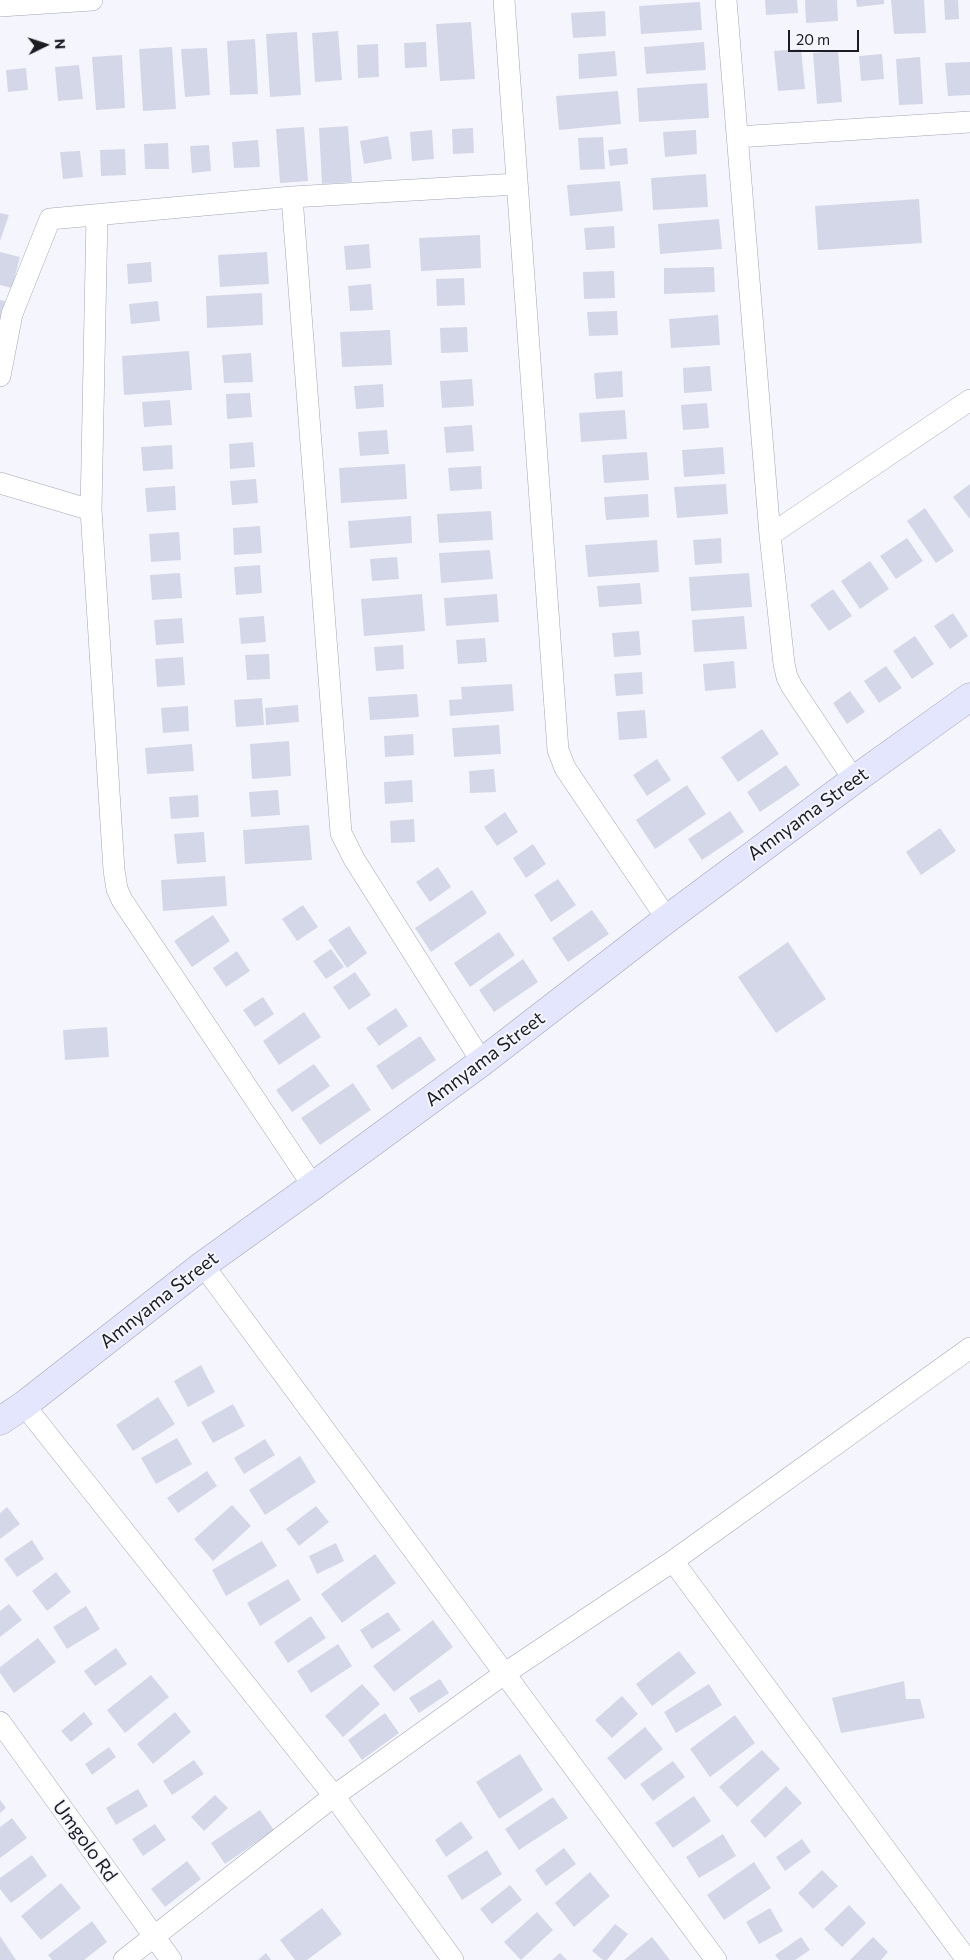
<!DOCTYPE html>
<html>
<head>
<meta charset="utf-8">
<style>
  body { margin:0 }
  #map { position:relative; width:970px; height:1960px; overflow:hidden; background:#f5f6fd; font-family:Commissioner,sans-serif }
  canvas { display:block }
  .north { position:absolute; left:20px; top:20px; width:50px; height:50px; -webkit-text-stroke:4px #f5f6fd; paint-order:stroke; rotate:86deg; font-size:14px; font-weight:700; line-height:20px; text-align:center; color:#1c1c23 }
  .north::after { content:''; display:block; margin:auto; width:18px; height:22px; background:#1c1c23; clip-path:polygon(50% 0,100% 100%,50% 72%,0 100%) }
  .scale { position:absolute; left:788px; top:30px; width:71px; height:22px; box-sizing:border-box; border:2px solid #1c1c23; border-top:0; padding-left:6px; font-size:15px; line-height:18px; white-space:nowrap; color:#1c1c23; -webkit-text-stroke:4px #f5f6fd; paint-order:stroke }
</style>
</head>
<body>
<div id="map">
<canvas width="970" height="1960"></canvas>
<div class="north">N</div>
<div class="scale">20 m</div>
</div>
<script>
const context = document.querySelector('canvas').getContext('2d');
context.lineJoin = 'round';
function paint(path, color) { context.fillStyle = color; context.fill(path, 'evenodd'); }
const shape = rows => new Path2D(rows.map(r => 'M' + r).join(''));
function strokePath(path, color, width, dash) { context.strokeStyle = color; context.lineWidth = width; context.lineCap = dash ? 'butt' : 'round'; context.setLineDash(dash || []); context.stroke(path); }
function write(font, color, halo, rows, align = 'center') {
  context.font = font + ' Commissioner,sans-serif'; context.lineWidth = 4; context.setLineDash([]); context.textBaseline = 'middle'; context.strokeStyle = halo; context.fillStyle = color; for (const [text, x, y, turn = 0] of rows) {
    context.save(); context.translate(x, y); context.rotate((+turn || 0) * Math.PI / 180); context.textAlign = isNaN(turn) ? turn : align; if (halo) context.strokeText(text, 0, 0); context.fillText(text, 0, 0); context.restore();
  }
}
const building = shape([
  [765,0,797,0,798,13,766,15],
  [805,0,837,0,838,21,806,23],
  [856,0,884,0,884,4,857,7],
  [891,0,924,0,926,33,894,34],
  [944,0,958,0,959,19,945,20],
  [700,2,702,30,641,34,639,6],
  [605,11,606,36,573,38,571,13],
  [471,22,475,79,440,81,436,24],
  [338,31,342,80,315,82,312,33],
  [297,32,301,95,270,97,266,34],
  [255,39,258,94,230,95,227,41],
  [426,42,427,67,405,68,404,43],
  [704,42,706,70,646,74,644,47],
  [378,44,379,77,358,78,357,45],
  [172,47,176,109,143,111,139,49],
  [207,48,210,95,185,97,181,49],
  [801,49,805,89,778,91,774,51],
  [615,51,617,76,579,79,578,54],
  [838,51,842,102,817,104,813,53],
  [882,54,884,79,861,81,859,56],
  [122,55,125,108,96,110,92,57],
  [920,57,923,104,899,105,896,59],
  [970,62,970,95,948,96,945,63],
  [79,65,83,99,58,101,55,67],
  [26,68,28,90,8,92,6,70],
  [707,83,709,118,639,122,637,88],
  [618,91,621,124,559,130,556,96],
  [348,126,352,182,322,184,319,128],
  [304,127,308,181,280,183,276,129],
  [473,128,474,153,453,154,452,129],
  [432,130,434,159,412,161,410,132],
  [696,130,697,154,665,157,663,132],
  [388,136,392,159,364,164,360,141],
  [603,137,605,169,580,170,578,138],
  [258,140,260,167,234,168,232,142],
  [168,143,169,169,145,169,144,144],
  [209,145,211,171,192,173,190,146],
  [627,148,628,164,610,166,608,150],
  [125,149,126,175,101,176,100,150],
  [80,151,83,177,63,179,60,152],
  [706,174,708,207,653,210,651,178],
  [620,181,623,211,570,216,567,185],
  [919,199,922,243,818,250,815,206],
  [0,213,9,215,0,241],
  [719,219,722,249,660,254,658,224],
  [614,226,615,248,586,250,584,228],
  [480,235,481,268,421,271,419,238],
  [369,244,371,268,346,270,344,246],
  [0,252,20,257,12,288,0,285],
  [267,252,269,284,220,287,218,255],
  [151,262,152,282,128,284,127,264],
  [714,267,715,292,664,294,664,268],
  [614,271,615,298,584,299,583,272],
  [464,278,465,305,437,306,436,279],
  [371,284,373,310,350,311,348,286],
  [262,293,263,325,207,328,206,296],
  [0,300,5,301,1,319,0,319],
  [158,301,160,321,131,324,129,304],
  [617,311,618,335,589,336,587,312],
  [718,315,720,345,671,348,669,319],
  [467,327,468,352,441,353,440,328],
  [390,330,392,365,342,367,340,332],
  [189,351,192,390,124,395,122,356],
  [251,353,253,382,224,383,222,355],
  [710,366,712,391,684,393,683,368],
  [622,371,623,397,596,399,594,373],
  [472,379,474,406,442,408,440,381],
  [383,384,384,407,356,409,354,386],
  [250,393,252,417,227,419,226,394],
  [170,400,172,425,144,427,142,402],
  [707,403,709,428,683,430,681,405],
  [625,410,627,439,581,442,579,413],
  [472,425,474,451,446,453,444,427],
  [387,430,389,454,360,456,358,432],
  [253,442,255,467,230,469,229,444],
  [172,445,173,469,143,471,141,447],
  [723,447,725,474,684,477,682,450],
  [647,452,649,480,604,483,602,455],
  [405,464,407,499,341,503,339,468],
  [481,466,482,489,450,491,448,468],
  [256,479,258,503,232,505,230,481],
  [726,484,728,514,677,518,674,487],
  [970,484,970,519,953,497],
  [175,486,176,510,147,512,145,488],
  [648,494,649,517,606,520,604,497],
  [925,508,954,551,936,563,907,521],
  [491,511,493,540,439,543,437,514],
  [411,516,412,543,350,548,348,521],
  [260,526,262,553,234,555,233,528],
  [179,532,181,560,151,562,149,534],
  [721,538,722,563,695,565,693,540],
  [907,538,923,561,896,579,880,556],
  [657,540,659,572,588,577,585,545],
  [490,550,493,579,441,583,439,553],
  [397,557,399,579,372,581,370,559],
  [870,561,889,589,860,609,841,581],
  [260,565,262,593,236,595,234,567],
  [180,573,182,598,152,600,150,575],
  [749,573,752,607,691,611,689,577],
  [640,583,642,604,599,607,597,586],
  [833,589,852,616,829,631,810,605],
  [422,594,425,631,364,636,361,599],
  [497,594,499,622,446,626,444,598],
  [953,613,968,636,950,649,934,626],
  [264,616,266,642,241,644,239,618],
  [744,616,747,649,694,652,692,620],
  [182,618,184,643,156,645,154,620],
  [639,631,641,655,614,657,612,633],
  [915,636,934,664,912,679,893,651],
  [485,638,487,662,458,664,456,640],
  [403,645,404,669,376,671,374,647],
  [269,654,270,679,247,680,245,655],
  [183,657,185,685,157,687,155,659],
  [734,661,736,688,705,691,703,664],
  [886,666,902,688,879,703,864,681],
  [642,672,643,694,616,696,614,674],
  [512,684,514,711,450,716,449,700,462,699,461,687],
  [850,691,865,712,847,724,833,703],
  [417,694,419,717,370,720,368,697],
  [262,698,264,725,236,727,234,700],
  [298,705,299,722,266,725,265,708],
  [188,706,189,731,163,733,161,708],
  [645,710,647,738,619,740,617,712],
  [499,725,501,754,454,757,452,728],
  [762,729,779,754,738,782,721,757],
  [413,734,414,755,385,757,384,736],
  [289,741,291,776,252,779,250,744],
  [192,744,194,771,147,774,145,748],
  [657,759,671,780,647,796,633,775],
  [786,765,800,785,760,812,747,792],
  [494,769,496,792,470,793,469,771],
  [412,780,413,802,385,804,384,782],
  [687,785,706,814,655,849,636,820],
  [278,790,280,815,251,817,249,792],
  [198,795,199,817,171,819,169,797],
  [730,811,744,832,702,860,688,839],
  [505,812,518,832,497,846,484,827],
  [414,819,415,842,391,843,390,821],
  [309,825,312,860,245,864,243,830],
  [940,828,956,851,921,875,906,852],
  [204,832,206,862,177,864,174,834],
  [533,844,546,864,526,878,513,858],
  [438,867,451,887,430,902,416,882],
  [225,876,227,906,163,911,161,880],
  [558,879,576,905,551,922,534,895],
  [472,890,487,913,431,952,415,928],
  [303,905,318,927,297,941,282,919],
  [592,910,609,934,568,962,552,938],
  [213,915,230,941,192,967,174,941],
  [349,926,367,953,347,968,328,940],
  [499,932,515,955,470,987,454,963],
  [788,942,826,999,776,1033,738,977],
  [331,949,344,967,326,979,313,961],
  [237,951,250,971,226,987,213,968],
  [523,959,538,982,494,1012,479,990],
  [355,972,371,995,349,1010,333,987],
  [263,997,274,1014,255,1027,243,1010],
  [396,1008,408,1026,379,1046,366,1028],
  [304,1012,321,1037,279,1065,263,1041],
  [107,1027,109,1057,65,1060,63,1030],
  [420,1036,436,1060,392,1090,376,1066],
  [314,1064,330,1086,292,1112,276,1090],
  [353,1083,371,1110,320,1145,301,1118],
  [201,1365,215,1392,188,1407,174,1381],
  [158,1397,175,1424,133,1451,116,1425],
  [233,1404,245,1426,213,1443,201,1422],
  [177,1438,192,1464,156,1484,141,1458],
  [265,1439,275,1455,244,1474,234,1458],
  [300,1456,316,1482,265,1515,249,1490],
  [207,1471,217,1486,178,1513,167,1498],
  [232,1505,251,1526,213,1561,194,1539],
  [316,1506,329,1522,299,1546,286,1529],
  [7,1507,20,1524,0,1539,0,1513],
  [32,1540,44,1559,17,1577,4,1559],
  [262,1541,277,1566,226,1596,212,1570],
  [336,1543,344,1561,317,1574,309,1556],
  [375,1554,396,1583,342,1623,321,1594],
  [56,1572,71,1592,47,1611,32,1591],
  [288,1579,301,1600,260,1626,247,1603],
  [9,1604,22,1620,0,1637,0,1611],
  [86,1606,100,1629,67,1649,53,1627],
  [388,1612,401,1630,372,1649,360,1630],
  [311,1616,326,1638,288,1663,274,1642],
  [433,1620,453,1647,394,1692,373,1666],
  [38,1638,56,1662,14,1693,0,1673,0,1667],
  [338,1644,352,1666,311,1693,297,1671],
  [116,1648,127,1664,95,1686,84,1671],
  [679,1651,696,1673,652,1706,636,1684],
  [151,1675,169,1697,125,1733,107,1710],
  [440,1679,449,1693,419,1713,409,1698],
  [904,1681,906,1699,920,1699,925,1718,841,1733,832,1698],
  [362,1684,380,1704,343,1737,325,1716],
  [709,1684,722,1705,676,1733,664,1712],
  [622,1696,638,1714,612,1738,595,1720],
  [84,1712,93,1724,71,1742,61,1731],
  [175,1712,191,1732,153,1764,137,1744],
  [385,1713,399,1733,362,1760,348,1740],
  [735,1715,755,1743,710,1777,690,1749],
  [645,1727,663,1749,625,1780,607,1758],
  [109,1747,116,1757,92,1775,85,1764],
  [762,1750,780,1769,737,1807,719,1787],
  [520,1754,543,1790,499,1819,476,1782],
  [194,1760,204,1774,172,1795,163,1781],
  [673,1761,685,1777,653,1801,640,1784],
  [786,1786,802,1803,765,1838,750,1821],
  [138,1789,148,1806,116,1825,106,1808],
  [215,1795,228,1808,204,1831,191,1817],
  [694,1796,711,1821,673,1848,655,1823],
  [553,1797,568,1818,519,1850,505,1829],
  [0,1800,6,1808,0,1813],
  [260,1810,274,1830,225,1864,211,1843],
  [12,1818,27,1838,0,1858,0,1827],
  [461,1821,473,1838,446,1857,435,1840],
  [155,1824,166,1840,143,1856,132,1839],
  [723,1834,736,1856,699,1878,686,1857],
  [802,1839,811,1852,785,1871,776,1857],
  [564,1848,576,1864,546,1886,535,1870],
  [487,1850,502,1874,462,1900,447,1876],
  [32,1855,47,1876,11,1903,0,1889,0,1878],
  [187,1861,201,1879,165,1907,151,1889],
  [754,1862,771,1888,724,1920,707,1895],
  [822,1870,838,1886,813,1909,798,1893],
  [590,1872,610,1896,574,1927,555,1903],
  [61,1883,81,1908,41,1940,21,1916],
  [510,1885,522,1900,492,1924,480,1909],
  [849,1905,866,1923,842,1947,824,1929],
  [322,1908,342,1934,307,1960,295,1960,280,1940],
  [770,1908,783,1931,759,1944,746,1922],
  [537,1912,553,1930,521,1960,504,1942],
  [92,1921,107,1942,84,1960,52,1960,48,1955],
  [615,1924,628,1934,607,1960,603,1960,592,1951],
  [0,1936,16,1960,0,1960],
  [652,1937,670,1960,624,1960],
  [801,1937,810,1950,795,1960,779,1960,775,1955],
  [873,1937,888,1952,881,1960,850,1960],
  [266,1953,271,1960,258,1960],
  [560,1953,567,1960,552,1960]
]);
const street = shape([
  [504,0,558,750,565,768,667,919],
  [726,0,770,535,784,664,787,677,792,687,854,780],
  [0,6,92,0],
  [737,137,970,122],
  [292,197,341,833,354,859,482,1062],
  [0,376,12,314,50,219,292,197,517,184],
  [0,483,91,510,114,870,117,889,122,900,313,1186],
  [91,510,97,215],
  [770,535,970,400],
  [203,1265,716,1960],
  [24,1405,334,1796,453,1960],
  [673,1561,967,1960],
  [0,1722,171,1960],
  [124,1960,334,1796,504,1674,673,1561,970,1348]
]);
const secondary = shape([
  [0,1421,24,1405,203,1265,313,1186,482,1062,667,919,854,780,970,697]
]);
const streetNames = [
  ["Amnyama Street",808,814,-36],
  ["Amnyama Street",485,1059,-37],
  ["Amnyama Street",159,1300,-38],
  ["Umgolo Rd",85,1841,54]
];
paint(building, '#d4d7e8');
strokePath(street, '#a2a5b5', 22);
strokePath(secondary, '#a2a5b5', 29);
strokePath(street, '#fff', 21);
strokePath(secondary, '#e4e6fd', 28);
write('19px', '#1c1c23', '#f5f6fd', streetNames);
</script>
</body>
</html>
